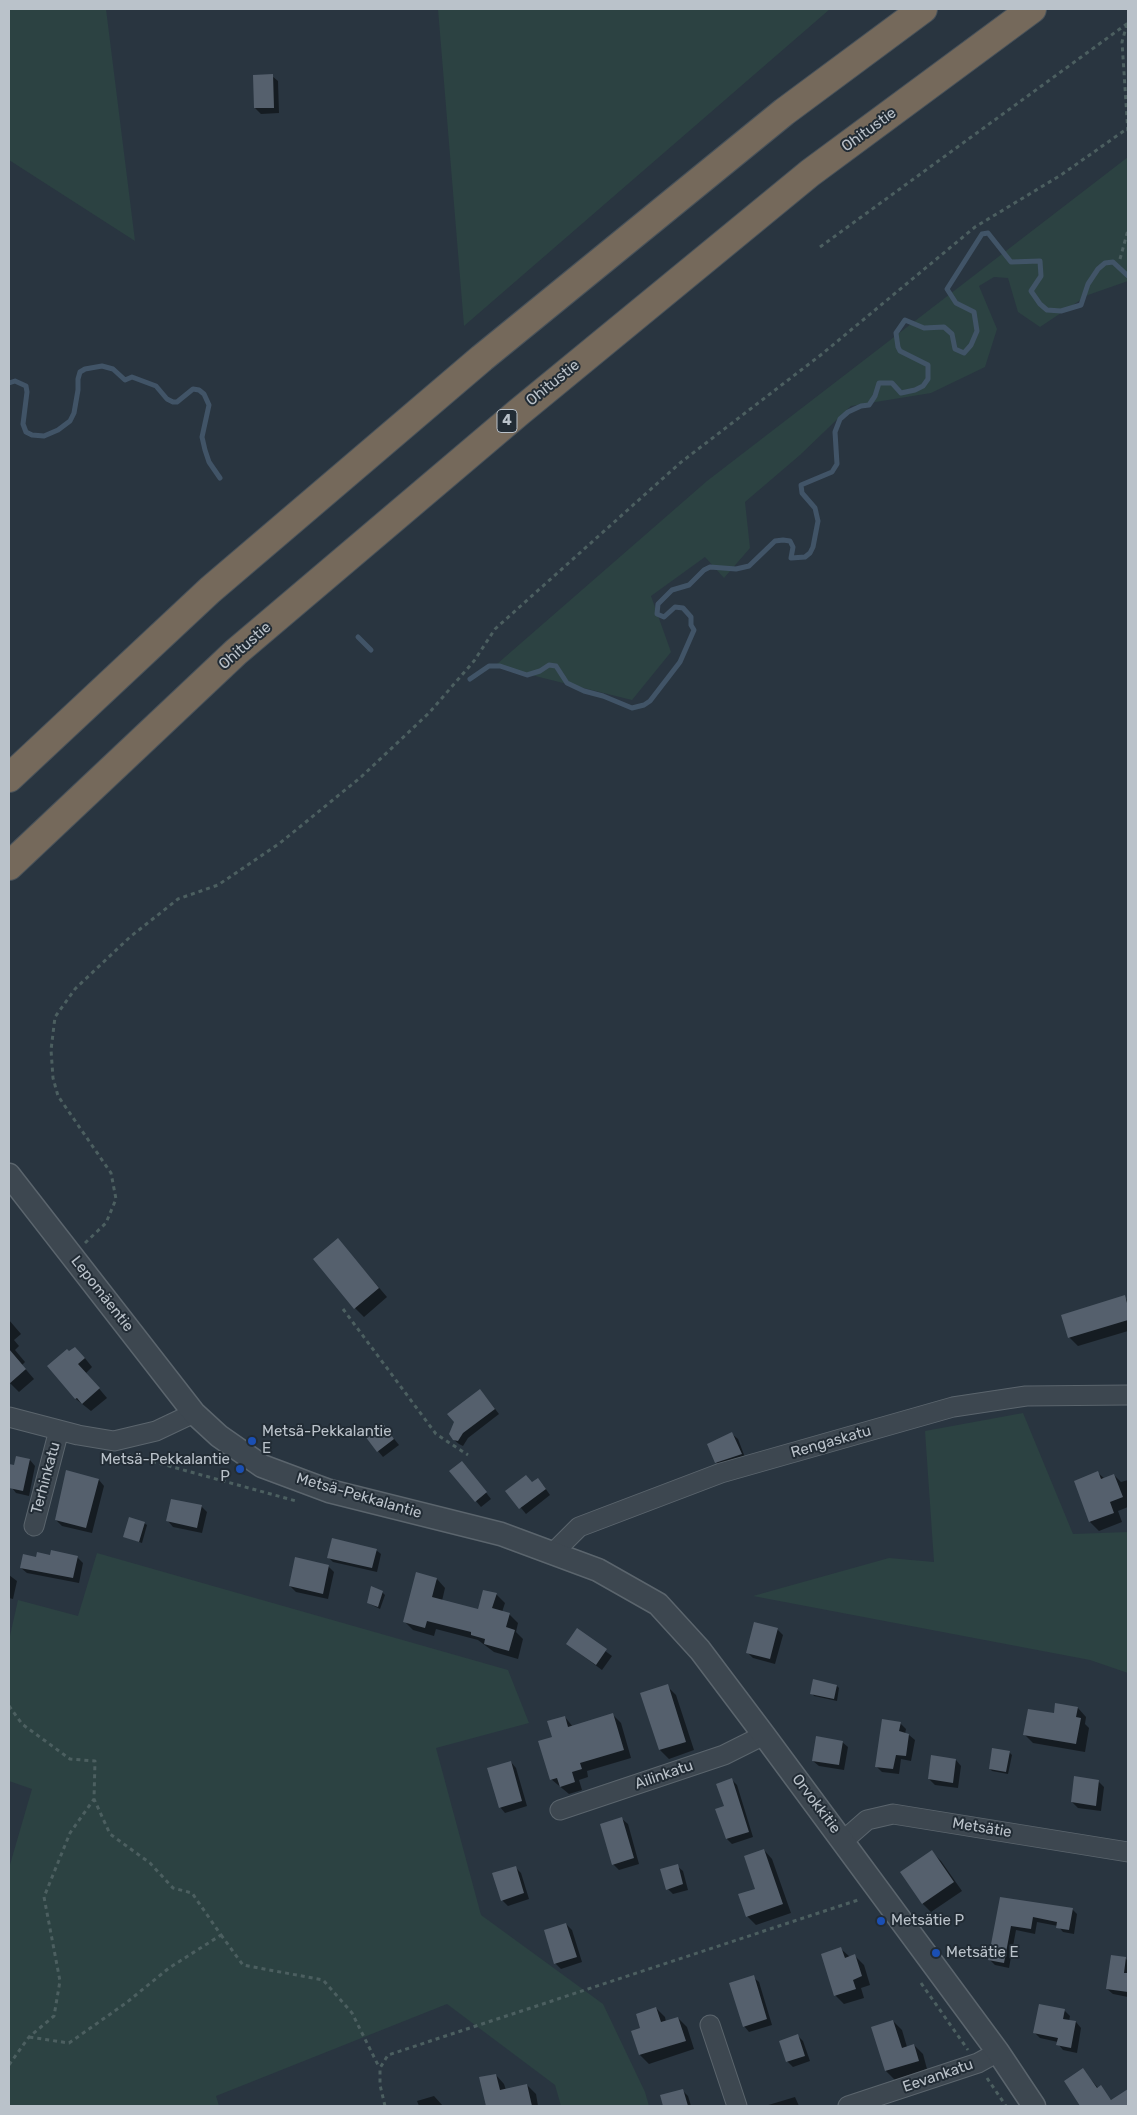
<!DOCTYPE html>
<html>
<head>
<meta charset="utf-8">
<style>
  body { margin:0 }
  #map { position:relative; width:1137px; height:2115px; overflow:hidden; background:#293540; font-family:Rubik,sans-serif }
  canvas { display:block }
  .frame { position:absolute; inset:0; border:10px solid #bac2ca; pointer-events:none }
</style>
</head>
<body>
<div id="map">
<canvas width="1137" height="2115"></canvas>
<div class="frame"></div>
</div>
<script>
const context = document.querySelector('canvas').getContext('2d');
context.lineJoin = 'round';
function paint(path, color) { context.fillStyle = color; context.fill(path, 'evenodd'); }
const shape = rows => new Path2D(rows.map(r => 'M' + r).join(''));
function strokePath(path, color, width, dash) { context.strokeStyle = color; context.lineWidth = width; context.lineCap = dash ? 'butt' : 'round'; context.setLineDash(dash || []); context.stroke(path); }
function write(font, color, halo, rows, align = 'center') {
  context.font = font + ' Rubik,sans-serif'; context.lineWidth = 4; context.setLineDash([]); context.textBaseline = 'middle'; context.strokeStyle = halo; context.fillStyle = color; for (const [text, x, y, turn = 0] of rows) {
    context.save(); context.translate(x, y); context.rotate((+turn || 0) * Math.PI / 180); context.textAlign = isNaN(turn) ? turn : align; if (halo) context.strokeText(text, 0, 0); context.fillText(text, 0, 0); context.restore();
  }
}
const green = shape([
  [9,9,106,9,135,241,9,160],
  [438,9,830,9,464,326],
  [1128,157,1128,281,1088,295,1040,327,1018,312,1008,278,994,277,979,286,997,329,985,367,931,393,851,406,800,455,745,502,750,548,724,578,705,557,651,596,671,652,632,700,539,677,497,664,707,481],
  [1023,1413,1073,1534,1128,1532,1128,1673,1090,1660,753,1596,889,1558,934,1562,925,1431],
  [97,1553,508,1670,529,1723,436,1748,481,1915,603,2004,645,2092,649,2106,561,2106,555,2085,447,2004,216,2096,219,2106,9,2106,9,1868,32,1789,9,1781,9,1640,18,1600,78,1616]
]);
const shadow = shape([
  [272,76,278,81,279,113,261,114,255,108],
  [346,1249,387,1297,364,1317,355,1308],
  [1124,1297,1128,1301,1128,1331,1078,1346,1069,1337],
  [9,1320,21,1334,14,1340,19,1346,15,1350,25,1362,22,1365,34,1379,19,1392,9,1382],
  [70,1353,84,1357,92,1367,86,1373,107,1398,91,1411,76,1399],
  [485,1396,499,1414,468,1438,463,1446,459,1444,453,1439],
  [383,1425,399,1445,383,1457,378,1451],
  [732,1434,738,1439,746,1460,722,1468,716,1462],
  [30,1460,35,1466,29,1496,16,1493,9,1484,9,1465,15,1466],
  [467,1468,491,1499,481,1507,451,1471],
  [67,1472,99,1480,104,1486,92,1533,62,1526,56,1520],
  [1098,1473,1105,1479,1114,1475,1121,1482,1128,1480,1128,1507,1118,1511,1122,1522,1099,1531,1090,1522,1075,1481],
  [543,1485,550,1495,526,1514,507,1491],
  [201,1506,207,1512,202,1533,173,1527,168,1521],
  [144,1523,147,1525,142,1543,125,1537],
  [376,1550,381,1554,377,1572,333,1562,328,1557],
  [51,1556,77,1557,83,1563,79,1583,27,1573,21,1568,37,1558],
  [328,1566,334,1572,328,1599,296,1592,290,1586],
  [9,1575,17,1581,13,1599,9,1598],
  [437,1579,445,1588,442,1601,479,1610,496,1594,505,1603,502,1612,509,1614,518,1623,516,1632,523,1639,518,1659,494,1652,478,1640,436,1629,434,1636,413,1630,405,1622],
  [382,1592,385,1595,380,1609,368,1603],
  [777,1629,783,1635,775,1664,753,1658,747,1652],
  [577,1630,612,1656,602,1670,567,1644],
  [814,1681,837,1686,839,1688,837,1701,814,1696,812,1693],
  [667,1686,676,1695,694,1750,669,1759,660,1750,642,1694],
  [1078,1708,1086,1717,1085,1724,1089,1728,1085,1752,1033,1743,1025,1735,1055,1715],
  [613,1715,621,1723,631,1758,587,1771,588,1777,579,1780,582,1790,569,1794,551,1779,553,1738,565,1717,573,1727],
  [900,1723,906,1729,905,1734,909,1735,915,1740,911,1761,901,1759,899,1774,882,1772,876,1766],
  [842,1742,848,1747,844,1770,819,1766,813,1761],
  [1009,1752,1012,1755,1008,1774,992,1771,990,1769],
  [956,1760,961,1766,958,1788,935,1785,929,1779],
  [511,1762,516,1768,527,1806,505,1813,500,1807],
  [732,1780,737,1785,753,1837,732,1844,727,1839,726,1806],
  [1098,1781,1104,1787,1101,1811,1078,1808,1072,1802],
  [622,1819,628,1824,639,1864,619,1870,613,1864],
  [764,1850,772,1859,791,1913,756,1925,747,1916,757,1889],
  [932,1852,941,1861,962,1891,931,1912,922,1903],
  [677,1866,683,1871,688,1890,673,1894,668,1889],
  [515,1867,521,1873,529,1899,508,1906,502,1900],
  [1001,1898,1072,1909,1077,1914,1074,1934,1063,1932,1058,1926,1037,1922,1035,1934,1016,1930,1009,1968,995,1965,990,1960],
  [566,1924,572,1930,582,1962,561,1969,555,1963],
  [841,1949,850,1957,855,1956,864,1965,870,1985,861,1988,864,1998,844,2004,835,1995],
  [1125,1958,1128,1961,1128,1997,1113,1994,1107,1989],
  [753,1977,759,1982,772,2025,749,2032,744,2026],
  [656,2008,665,2017,666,2022,678,2018,687,2027,694,2049,649,2064,640,2055,632,2032,642,2029],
  [1065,2011,1070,2016,1069,2021,1076,2022,1081,2028,1077,2053,1063,2050,1058,2044,1058,2042,1040,2038,1035,2033],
  [893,2021,902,2030,907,2047,914,2045,923,2054,927,2069,895,2080,886,2071,872,2028],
  [798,2036,803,2041,810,2061,793,2067,787,2061],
  [1083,2070,1098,2088,1100,2087,1112,2101,1127,2091,1128,2106,1082,2106,1065,2082],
  [496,2075,504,2084,506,2090,527,2085,536,2094,538,2106,487,2106,481,2078],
  [682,2090,688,2096,691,2106,664,2106,661,2096],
  [434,2096,443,2106,419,2106,417,2101],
  [795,2097,799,2106,765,2106]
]);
const stream = shape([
  [9,383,15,381,26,386,27,392,23,424,26,432,32,435,44,436,58,430,70,421,74,413,78,390,78,379,80,372,85,369,102,366,113,369,125,380,132,377,156,386,167,399,173,402,177,402,193,389,199,390,204,394,209,405,202,437,205,450,209,462,220,478],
  [358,637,371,650],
  [470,679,489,666,500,666,527,675,540,671,549,665,556,666,567,683,584,691,603,696,632,708,644,705,650,701,680,662,694,630,691,625,691,617,683,608,675,607,664,617,657,614,658,604,672,590,689,585,704,570,710,567,736,569,749,566,775,541,783,540,790,541,793,547,791,558,805,557,810,553,813,547,818,521,815,508,802,493,801,485,832,472,837,464,835,432,840,419,848,412,861,406,869,405,875,396,879,383,892,383,901,393,915,390,923,386,928,379,928,365,900,351,898,347,896,333,905,320,924,328,944,327,952,334,955,349,964,353,971,345,977,331,974,312,956,303,947,289,982,234,988,233,1011,262,1040,261,1041,276,1031,291,1040,304,1047,310,1061,311,1081,305,1088,284,1098,269,1105,263,1113,262,1128,276]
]);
const building = shape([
  [273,74,274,108,254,108,253,75],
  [338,1238,379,1288,354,1309,313,1259],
  [1125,1295,1128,1307,1128,1320,1068,1338,1061,1315],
  [75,1347,85,1358,78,1364,100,1388,82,1404,77,1398,75,1399,47,1366,67,1349,69,1351],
  [9,1349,26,1369,9,1384],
  [480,1389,495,1409,463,1433,458,1441,453,1440,449,1434,454,1422,447,1414],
  [383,1423,394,1439,377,1452,365,1436],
  [732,1432,742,1454,715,1463,707,1444],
  [16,1456,30,1459,23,1491,9,1488,9,1464,14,1465],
  [462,1461,487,1492,475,1502,449,1471],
  [66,1470,99,1479,86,1528,55,1520],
  [1098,1471,1101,1479,1114,1474,1123,1497,1110,1502,1114,1513,1089,1522,1074,1481],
  [526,1475,532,1482,538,1478,546,1489,519,1509,505,1491],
  [171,1499,202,1505,197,1528,166,1521],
  [129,1517,145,1522,139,1542,123,1537],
  [332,1538,377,1549,372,1568,327,1558],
  [51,1550,78,1556,73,1578,20,1568,23,1554,36,1557,37,1552,50,1555],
  [295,1557,329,1565,323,1594,289,1586],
  [416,1572,437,1578,432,1597,478,1609,483,1590,497,1593,492,1608,510,1613,506,1627,515,1630,509,1651,484,1644,485,1639,471,1635,471,1632,427,1621,425,1628,403,1622],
  [371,1586,383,1591,378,1607,367,1603],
  [754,1622,778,1628,770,1659,746,1653],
  [577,1628,607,1649,596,1665,566,1644],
  [813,1679,837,1685,834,1699,810,1694],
  [668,1684,686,1742,659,1750,640,1693],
  [1055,1703,1078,1707,1076,1717,1081,1718,1076,1744,1023,1735,1028,1709,1054,1713],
  [613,1713,624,1750,580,1763,582,1769,572,1772,575,1782,560,1787,557,1778,550,1780,538,1741,552,1737,547,1721,565,1716,568,1727],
  [882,1719,901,1722,899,1731,909,1734,906,1756,896,1755,893,1769,875,1767],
  [816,1736,843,1741,839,1765,812,1761],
  [992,1748,1010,1751,1006,1772,989,1769],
  [931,1755,956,1759,953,1783,928,1779],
  [511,1761,522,1801,499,1808,487,1768],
  [1074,1776,1099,1780,1096,1806,1071,1802],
  [732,1778,749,1832,726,1839,715,1809,724,1806,716,1784],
  [622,1817,634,1858,612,1865,600,1824],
  [764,1849,783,1904,746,1917,738,1894,755,1889,744,1856],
  [932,1850,954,1882,922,1904,900,1872],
  [678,1864,683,1884,666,1890,660,1869],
  [516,1866,524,1893,501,1901,492,1873],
  [1000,1897,1073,1908,1069,1930,1056,1928,1057,1922,1033,1917,1031,1929,1011,1926,1004,1963,988,1960],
  [566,1923,577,1957,554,1964,544,1930],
  [841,1947,845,1958,855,1954,862,1976,853,1980,856,1989,834,1996,821,1954],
  [1111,1955,1126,1957,1124,1973,1128,1973,1128,1992,1106,1989],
  [754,1975,767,2019,743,2027,729,1983],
  [1039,2004,1065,2009,1063,2019,1076,2021,1071,2048,1056,2045,1058,2038,1033,2033],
  [656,2007,661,2022,678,2017,686,2041,639,2055,631,2031,640,2028,636,2014],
  [893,2020,902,2048,914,2044,919,2061,885,2071,871,2027],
  [798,2034,805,2056,786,2062,779,2041],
  [1083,2068,1097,2088,1101,2085,1111,2100,1128,2089,1128,2106,1080,2106,1064,2081],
  [496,2074,500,2090,527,2084,532,2106,486,2106,479,2077],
  [683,2089,688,2106,663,2106,660,2095]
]);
const path = shape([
  [1127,24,1122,42,1128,133],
  [820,247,1128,23],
  [1120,259,1128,230],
  [85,1243,106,1223,116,1199,111,1173,58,1096,53,1078,51,1050,55,1017,75,989,130,937,178,899,218,885,280,843,361,777,429,713,474,661,495,629,680,463,822,354,975,227,1061,175,1128,128],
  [343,1309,436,1434,468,1455],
  [129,1455,296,1501],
  [9,1706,22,1724,70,1759,95,1761,94,1799,110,1834,150,1863,173,1888,192,1893,221,1935,169,1968,126,2003,69,2043,29,2037],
  [221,1935,243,1965,323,1980,352,2013,379,2067],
  [921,1983,968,2050],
  [9,2065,29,2037,54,2016,60,1981,44,1897,70,1833,94,1799],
  [987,2078,1006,2106],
  [385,2106,380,2085,380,2068,388,2055,861,1899]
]);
const minor = shape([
  [9,1417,78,1435,114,1441,156,1431,194,1413],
  [34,1526,59,1430],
  [553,1553,579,1527,721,1473,953,1407,1026,1396,1128,1395],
  [560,1810,724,1755,764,1735],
  [843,1841,867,1820,893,1814,1128,1852],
  [710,2025,737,2106],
  [848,2106,978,2063,998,2052]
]);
const tertiary = shape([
  [9,1175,194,1413,219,1436,262,1466,329,1491,501,1534,598,1570,658,1604,700,1650,764,1735,998,2052,1034,2106]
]);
const motorway = shape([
  [9,778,210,590,482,358,784,112,923,9],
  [9,866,236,652,519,412,810,173,1032,9]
]);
const markers = [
  [252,1441,5,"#1a4fb4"],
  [240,1469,5,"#1a4fb4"],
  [881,1921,5,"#1a4fb4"],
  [936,1953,5,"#1a4fb4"]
];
const shields = [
  [507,421,20]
];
const shieldNames = [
  ["4",507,421]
];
const streetNames = [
  ["Ohitustie",869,130,-36],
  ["Ohitustie",553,383,-39],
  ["Ohitustie",245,646,-41],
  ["Lepomäentie",102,1294,52],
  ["Rengaskatu",831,1442,-16],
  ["Terhinkatu",46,1478,-75],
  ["Metsä-Pekkalantie",359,1496,16],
  ["Ailinkatu",664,1775,-19],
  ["Orvokkitie",816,1804,53],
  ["Metsätie",982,1828,9],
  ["Eevankatu",938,2076,-19]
];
const poiNames = [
  ["Metsä-Pekkalantie",262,1432],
  ["E",262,1449],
  ["Metsä-Pekkalantie",230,1460,"right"],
  ["P",230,1477,"right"],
  ["Metsätie P",891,1921],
  ["Metsätie E",946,1953]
];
paint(green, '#2c4242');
paint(shadow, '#0007');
strokePath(stream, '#415467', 5);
paint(building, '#55606d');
strokePath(minor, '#5b656d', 21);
strokePath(tertiary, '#5b656d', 25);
strokePath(motorway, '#48525a', 30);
strokePath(path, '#4c5f60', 3, [4, 4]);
strokePath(minor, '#3d4750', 19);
strokePath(tertiary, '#3d4750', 22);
strokePath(motorway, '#75695b', 28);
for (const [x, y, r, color] of markers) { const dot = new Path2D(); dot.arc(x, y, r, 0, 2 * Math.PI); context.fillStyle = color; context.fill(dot); strokePath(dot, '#222c35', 2); }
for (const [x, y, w] of shields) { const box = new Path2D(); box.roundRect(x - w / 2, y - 11.5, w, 23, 4); context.fillStyle = '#222c35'; context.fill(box); strokePath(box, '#bac2ca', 1); }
write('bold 14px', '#bac2ca', null, shieldNames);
write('15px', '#bac2ca', '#222c35', streetNames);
write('15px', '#bac2ca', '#222c35', poiNames, 'left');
</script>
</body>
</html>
